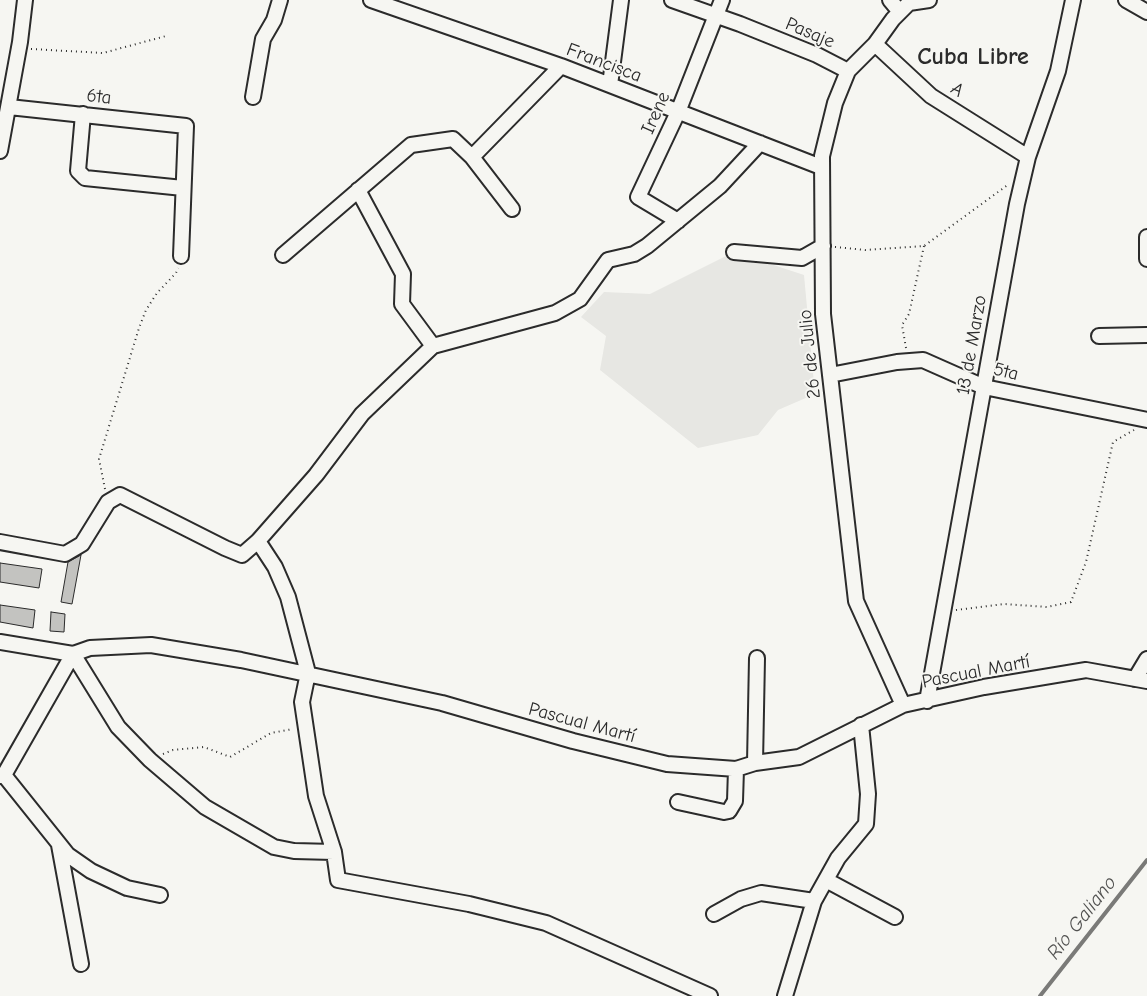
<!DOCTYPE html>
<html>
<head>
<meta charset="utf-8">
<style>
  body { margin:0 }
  canvas { display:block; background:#f6f6f2 }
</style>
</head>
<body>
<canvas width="1147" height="996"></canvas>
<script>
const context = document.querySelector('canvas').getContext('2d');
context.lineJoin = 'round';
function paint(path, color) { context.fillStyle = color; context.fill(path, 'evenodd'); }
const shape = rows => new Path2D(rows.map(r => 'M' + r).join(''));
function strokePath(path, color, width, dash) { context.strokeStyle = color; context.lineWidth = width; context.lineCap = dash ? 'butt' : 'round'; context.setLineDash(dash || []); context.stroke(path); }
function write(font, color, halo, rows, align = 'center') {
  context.font = font + ' "Comic Neue",sans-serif'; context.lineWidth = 4; context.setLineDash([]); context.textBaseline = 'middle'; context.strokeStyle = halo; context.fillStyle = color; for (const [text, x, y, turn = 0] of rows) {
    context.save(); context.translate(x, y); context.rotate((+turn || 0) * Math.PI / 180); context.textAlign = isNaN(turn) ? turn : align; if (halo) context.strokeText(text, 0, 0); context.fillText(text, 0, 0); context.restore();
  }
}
const built = shape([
  [734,252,804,275,815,394,778,410,758,435,698,448,600,370,606,336,581,317,604,292,650,294]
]);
const stream = shape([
  [1040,996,1147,860]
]);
const building = shape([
  [81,555,72,604,61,602,68,562,81,555],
  [0,563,42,569,39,588,0,582,0,563],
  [0,605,35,610,33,628,0,622,0,605],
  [51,612,65,614,64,632,50,631,51,612]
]);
const path = shape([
  [31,49,103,53,166,36],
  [835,247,865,250,924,246,1009,184],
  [906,348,902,325,909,314,924,246],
  [105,489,99,459,139,328,146,310,157,293,176,273,178,268],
  [956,610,1004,604,1047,607,1071,602,1086,562,1113,442,1134,430],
  [163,754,173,750,204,747,230,757,271,733,293,729]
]);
const minor = shape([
  [371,0,561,66,821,167],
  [672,0,740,24,817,55,848,71],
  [890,0,900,12],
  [1126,0,1147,12],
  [875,44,931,96,1028,157],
  [610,85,621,0],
  [253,97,263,39,274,20,280,0],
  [9,107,186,126,181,256],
  [83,114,78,171,85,178,183,188],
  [0,151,20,42,25,0],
  [472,157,561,66],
  [358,190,403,274,402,304,433,346],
  [678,221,638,197,678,112,722,0],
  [1147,237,1147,259],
  [734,252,802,258,823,246],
  [283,255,411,145,453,139,472,157,512,209],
  [1099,336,1147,335],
  [830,375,897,362,923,360,984,387,1147,420],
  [258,541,275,567,288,597,308,673,302,702,316,796,334,852,338,880,469,904,546,923,710,996],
  [0,542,65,554,82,544,108,502,120,495,225,548,242,555,258,541,316,475,362,414,433,346,555,313,580,299,608,260,634,254,647,246,720,186,760,143],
  [0,642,73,654,90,648,151,645,241,660,442,703,573,741,667,764,736,769,755,763,799,757,903,705,984,687,1086,670,1147,681],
  [1135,679,1147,659],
  [927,701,1017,204,1028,157,1058,71,1073,0],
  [903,705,856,601,823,314,822,156,835,103,848,71,875,44,893,19,909,3,929,0],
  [755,763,757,658],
  [4,775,68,855,91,871,127,888,160,895],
  [0,776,4,775,73,654,118,727,150,760,205,807,274,847,294,851,334,852],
  [678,802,724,812,729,811,735,801,736,769],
  [59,845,81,964],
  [826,880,895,917],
  [714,914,741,899,761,893,814,901],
  [785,996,814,901,838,858,866,824,868,794,861,725]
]);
const streetNames = [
  ["Pasaje",810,33,23],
  ["Francisca",604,63,21],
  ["A",957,90,33],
  ["6ta",99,97,6],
  ["Irene",656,113,-66],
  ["13 de Marzo",972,345,-80],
  ["26 de Julio",810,354,-96],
  ["5ta",1006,372,14],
  ["Pascual Martí",976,672,-11],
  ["Pascual Martí",582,723,15]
];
const waterNames = [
  ["Río Galiano",1082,918,-52]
];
const districtNames = [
  ["Cuba Libre",973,57]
];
paint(built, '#e7e7e3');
strokePath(stream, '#7a7a78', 4);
paint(building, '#c3c3c0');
strokePath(building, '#2b2b2b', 1);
strokePath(minor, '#2b2b2b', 18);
strokePath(path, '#2b2b2b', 2, [1, 4]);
strokePath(minor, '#f6f6f2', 14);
write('19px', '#2b2b2b', '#f6f6f2', streetNames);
write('italic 20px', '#525251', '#f6f6f2', waterNames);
write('bold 24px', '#2b2b2b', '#f6f6f2', districtNames);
</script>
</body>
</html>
